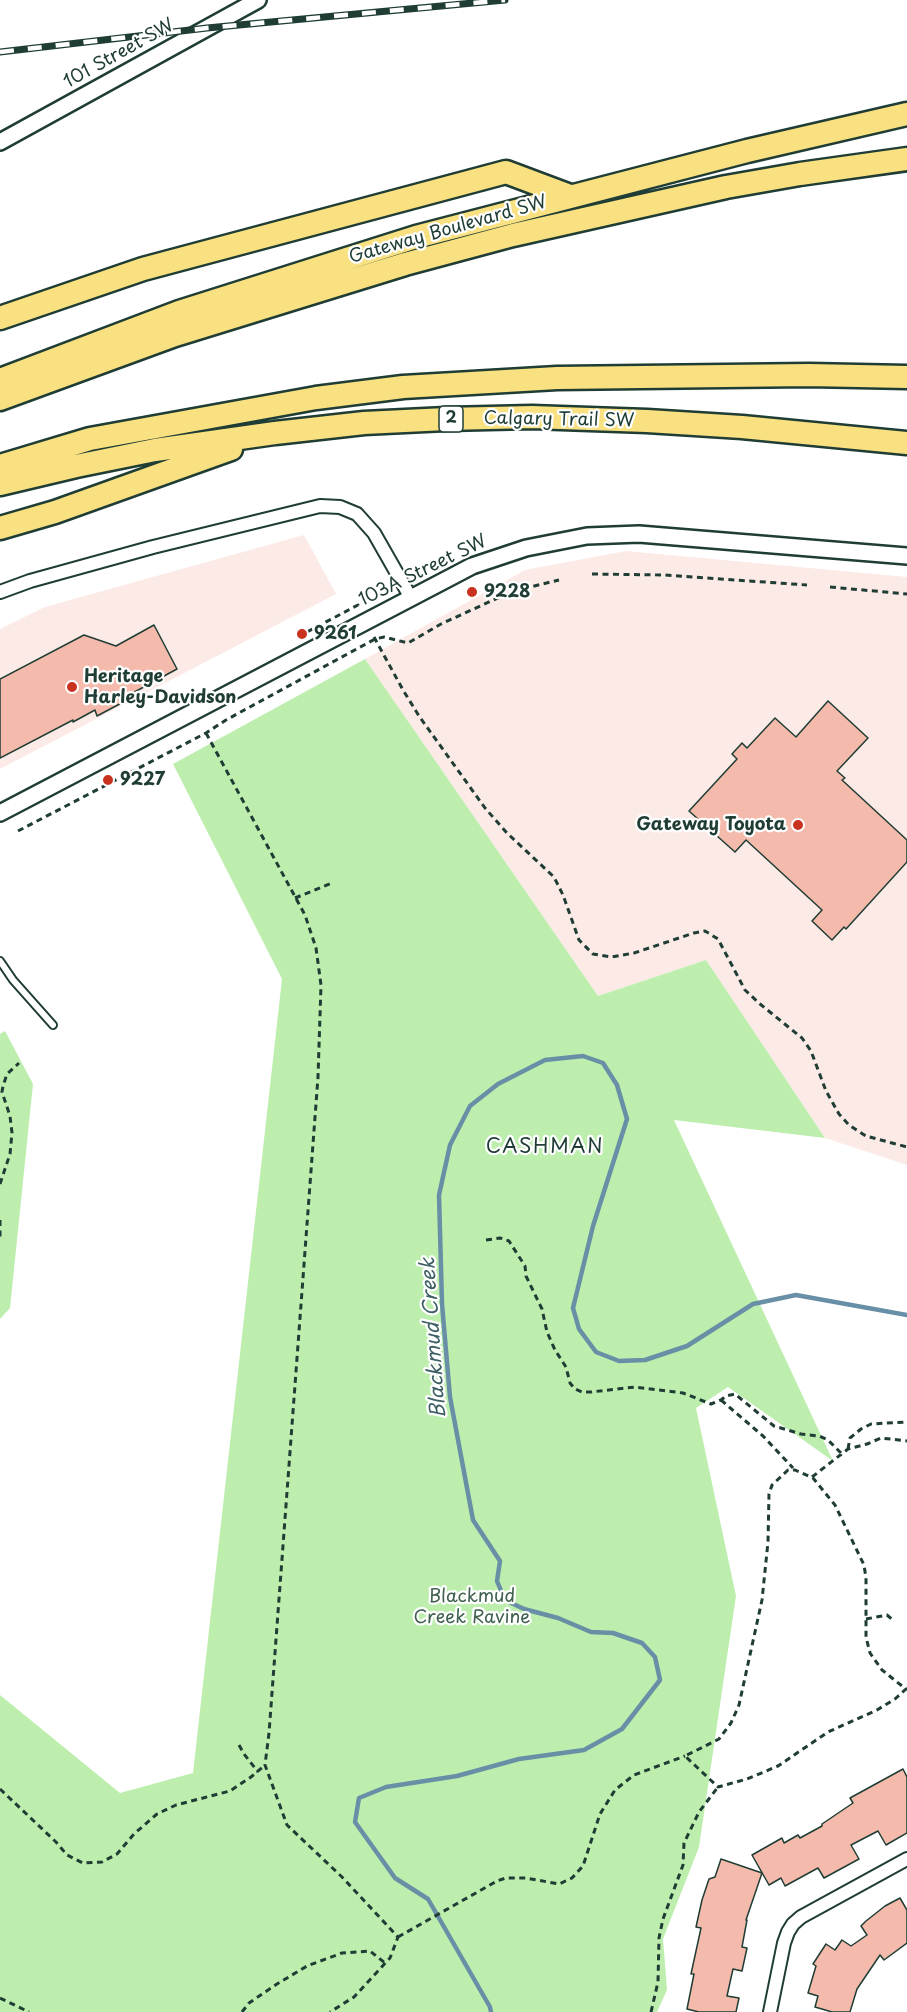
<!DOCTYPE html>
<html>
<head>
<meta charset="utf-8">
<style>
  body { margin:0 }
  canvas { display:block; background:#fff }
</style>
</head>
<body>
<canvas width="907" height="2012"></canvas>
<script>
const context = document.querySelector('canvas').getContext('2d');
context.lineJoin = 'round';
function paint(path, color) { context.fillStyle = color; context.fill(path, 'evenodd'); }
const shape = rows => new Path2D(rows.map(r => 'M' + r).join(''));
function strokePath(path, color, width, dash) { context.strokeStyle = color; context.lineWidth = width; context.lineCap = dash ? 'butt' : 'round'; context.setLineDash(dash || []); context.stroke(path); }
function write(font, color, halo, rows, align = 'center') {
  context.font = font + ' "Playpen Sans",sans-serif'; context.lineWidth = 4.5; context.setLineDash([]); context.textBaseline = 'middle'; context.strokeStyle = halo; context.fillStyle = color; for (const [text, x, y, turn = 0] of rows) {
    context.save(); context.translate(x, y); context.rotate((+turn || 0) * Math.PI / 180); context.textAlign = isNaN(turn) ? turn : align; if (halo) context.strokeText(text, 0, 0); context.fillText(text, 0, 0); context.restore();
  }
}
const built = shape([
  [304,535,336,594,0,769,0,629,45,607],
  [626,551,907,577,907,1165,825,1138,706,960,598,996,365,659,525,570]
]);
const green = shape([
  [365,659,598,996,706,960,825,1138,674,1120,833,1461,728,1387,696,1408,736,1596,699,1847,663,1939,667,1990,657,2012,0,2012,0,1695,120,1793,193,1773,282,979,173,764],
  [5,1031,33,1084,10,1308,0,1319,0,1034]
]);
const stream = shape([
  [491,2012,490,2007,428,1899,395,1878,355,1822,359,1798,386,1787,457,1776,519,1759,584,1750,622,1729,660,1680,655,1657,642,1643,613,1633,591,1632,558,1618,524,1609,505,1600,497,1581,500,1561,473,1520,450,1397,442,1304,439,1195,450,1145,470,1106,498,1084,545,1060,583,1056,603,1063,617,1085,627,1119,593,1226,573,1308,579,1329,596,1352,619,1361,645,1360,687,1346,753,1304,796,1295,907,1315]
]);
const building = shape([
  [154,625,177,669,129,695,131,698,97,716,95,710,73,722,73,720,0,758,0,679,84,635,116,646,154,625],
  [828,701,868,738,837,771,845,778,842,780,907,840,907,862,846,929,844,927,832,940,812,921,822,910,746,840,735,852,689,811,737,759,732,754,742,743,747,748,775,718,796,737,828,701],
  [903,1769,907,1777,907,1833,886,1845,878,1831,851,1845,859,1859,824,1878,818,1868,785,1886,781,1878,769,1885,752,1855,782,1838,784,1843,798,1835,800,1838,822,1826,822,1824,853,1803,850,1798,903,1769],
  [721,1859,762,1873,746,1920,747,1920,742,1947,747,1948,742,1971,733,1969,727,1996,739,1998,736,2012,699,2012,687,2009,694,1974,691,1974,701,1928,696,1927,702,1900,709,1879,715,1877,721,1859],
  [900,1898,907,1910,907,1943,884,1960,880,1955,857,1989,850,2012,832,2012,815,2007,818,1996,808,1993,816,1966,813,1964,826,1944,835,1950,842,1940,851,1946,867,1935,861,1926,866,1921,885,1906,900,1898]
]);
const path = shape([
  [592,574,664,575,807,585],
  [830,587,907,594],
  [307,632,358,605,359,608],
  [374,637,403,690,419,716,485,808,507,833,554,877,563,895,579,940,593,954,611,957,634,953,694,933,705,931,718,939,745,990,760,1004,802,1038,811,1051,826,1091,839,1114,849,1125,866,1136,907,1147],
  [206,733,305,915,316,948,321,985,318,1077,269,1733,265,1765,287,1825,342,1877,398,1937,390,1958,354,1997,330,2012],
  [18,831,206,733,226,720,375,639,384,637,408,643,441,624,500,597,530,587,559,580],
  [295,898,332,883],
  [0,1184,10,1154,12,1133,10,1116,2,1092,3,1086,7,1074,19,1063],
  [0,1220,0,1237],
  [486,1240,500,1238,509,1241,525,1266,526,1276,542,1309,547,1332,555,1350,566,1367,570,1383,575,1389,582,1392,591,1392,635,1387,683,1393,711,1404,721,1400,726,1396,735,1394,774,1426,801,1434,819,1436,828,1440,841,1453],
  [721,1400,763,1436,793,1468],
  [848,1449,850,1438,861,1429,871,1424,907,1422],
  [812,1477,848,1449,867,1444,881,1438,907,1441],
  [866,1619,887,1615,894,1621],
  [907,1689,906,1689,895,1699,877,1710,828,1732,778,1766,747,1779,718,1787,685,1756,719,1739,731,1723,739,1705,762,1600,768,1542,769,1494,772,1485,788,1470,795,1470,813,1478,835,1505,864,1565,866,1578,866,1637,870,1653,882,1670,897,1682,906,1689,907,1690],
  [239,1745,244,1754,258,1772],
  [0,1789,56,1842,67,1855,83,1863,102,1862,117,1854,134,1834,157,1814,176,1805,230,1791,251,1777,265,1765],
  [398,1937,497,1881,506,1878,526,1878,559,1884,572,1878,583,1866,600,1814,615,1790,634,1775,685,1756],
  [0,1998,29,2012],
  [242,2012,249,2003,277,1984,307,1966,342,1953,370,1951,385,1963],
  [651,2012,658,1982,659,1938,663,1919,683,1865,684,1843,699,1812,718,1787]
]);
const service = shape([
  [0,961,13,980,53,1025]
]);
const minor = shape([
  [0,592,30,581,153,547,320,506,340,507,357,514,374,533,411,598],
  [770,2012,784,1943,788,1932,793,1924,801,1917,907,1859]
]);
const tertiary = shape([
  [0,142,258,0],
  [0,813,453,576,472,566,526,548,587,536,639,534,907,556]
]);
const motorway = shape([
  [0,318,143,269,506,172,570,196],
  [0,380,179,312,416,237,747,151,907,114],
  [0,399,175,335,405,264,513,235,726,187,800,174,907,159],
  [0,466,90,439,316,398,403,387,557,378,809,375,907,377],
  [0,484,76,466,155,450,275,433,364,423,446,419,532,417,647,421,742,427,907,443],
  [0,528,55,512,231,449]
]);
const rail = shape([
  [0,52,207,28,505,0]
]);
const markers = [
  [472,592,6,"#c8321e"],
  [302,634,6,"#c8321e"],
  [72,687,6,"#c8321e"],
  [108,780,6,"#c8321e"],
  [798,825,6,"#c8321e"]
];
const shields = [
  [451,419,24]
];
const shieldNames = [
  ["2",451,419]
];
const streetNames = [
  ["101 Street SW",119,54,-29],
  ["Gateway Boulevard SW",448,230,-16],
  ["Calgary Trail SW",559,420,1],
  ["103A Street SW",423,571,-26]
];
const poiNames = [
  ["9228",484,592],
  ["9261",314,634],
  ["Heritage",84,677],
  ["Harley-Davidson",84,698],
  ["9227",120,780],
  ["Gateway Toyota",786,825,"right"]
];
const parkNames = [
  ["Blackmud",472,1597],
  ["Creek Ravine",472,1618]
];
const neighbourhoodNames = [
  ["CASHMAN",545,1147]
];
const waterNames = [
  ["Blackmud Creek",434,1338,-94]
];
paint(built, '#fceae6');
paint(green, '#bdeeae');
strokePath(stream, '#698fa7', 4.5);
paint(building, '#f4baab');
strokePath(building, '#1f3d34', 1.5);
strokePath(service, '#1f3d34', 10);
strokePath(minor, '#1f3d34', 16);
strokePath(tertiary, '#1f3d34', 20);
strokePath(motorway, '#1f3d34', 27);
strokePath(path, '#1f3d34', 3, [6, 4.5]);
strokePath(service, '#fff', 6);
strokePath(minor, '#fff', 12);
strokePath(tertiary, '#fff', 15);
strokePath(motorway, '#f9e181', 22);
strokePath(rail, '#1f3d34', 7);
strokePath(rail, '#fff', 4.5, [14]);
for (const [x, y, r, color] of markers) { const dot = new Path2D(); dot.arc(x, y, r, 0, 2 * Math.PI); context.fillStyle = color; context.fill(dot); strokePath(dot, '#fff', 2); }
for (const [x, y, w] of shields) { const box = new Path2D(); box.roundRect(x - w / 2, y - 13, w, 26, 4.5); context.fillStyle = '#fff'; context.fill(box); strokePath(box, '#1f3d34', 1.5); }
write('bold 16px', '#1f3d34', null, shieldNames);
write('18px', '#1f3d34', '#fff', streetNames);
write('bold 18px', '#1f3d34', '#fff', poiNames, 'left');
write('18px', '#3f604c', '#fff', parkNames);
context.letterSpacing = '1.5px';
write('20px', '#1f3d34', '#fff', neighbourhoodNames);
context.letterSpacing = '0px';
write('italic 20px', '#3e5f64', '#fff', waterNames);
</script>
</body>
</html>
